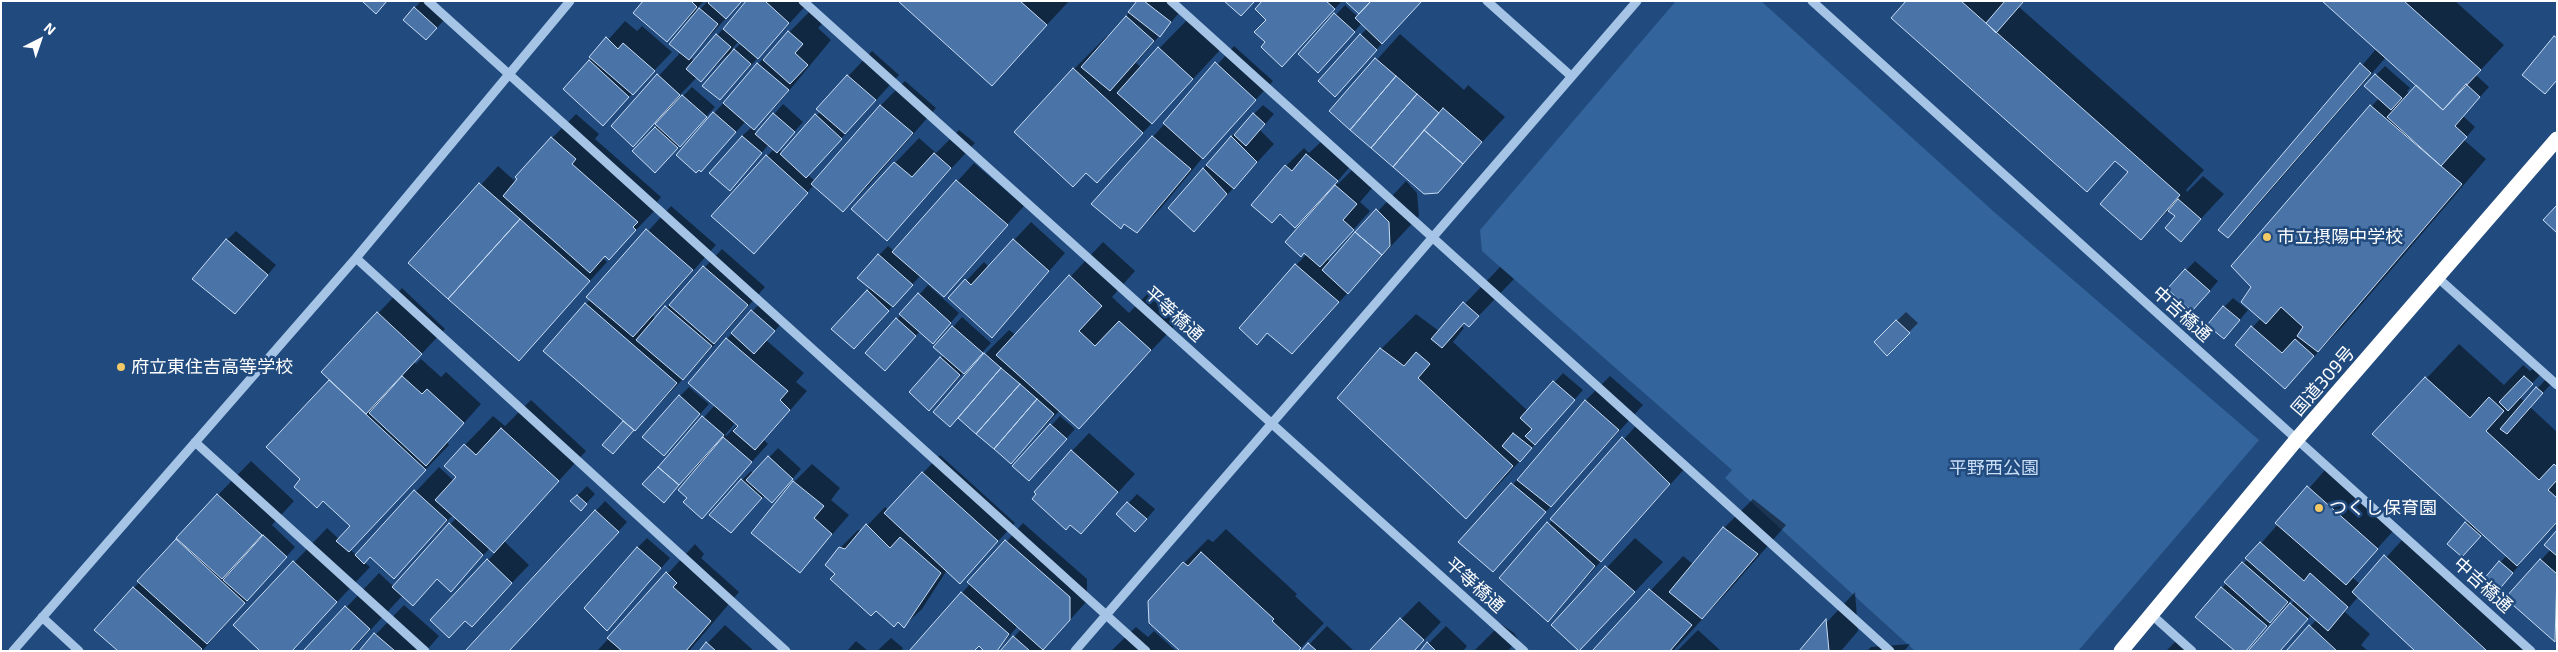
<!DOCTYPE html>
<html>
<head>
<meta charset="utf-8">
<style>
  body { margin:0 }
  #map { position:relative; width:2558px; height:652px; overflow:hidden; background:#214b7e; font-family:"Exo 2",sans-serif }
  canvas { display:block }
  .frame { position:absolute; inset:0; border:2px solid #fff; pointer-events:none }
  .north { position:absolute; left:15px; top:15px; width:50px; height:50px; -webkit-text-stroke:4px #214b7e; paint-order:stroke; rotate:41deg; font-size:14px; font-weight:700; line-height:20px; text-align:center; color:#fff }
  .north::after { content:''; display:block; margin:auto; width:18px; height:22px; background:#fff; clip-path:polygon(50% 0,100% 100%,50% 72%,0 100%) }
</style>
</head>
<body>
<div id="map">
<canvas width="2558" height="652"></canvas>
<div class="frame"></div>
<div class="north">N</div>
</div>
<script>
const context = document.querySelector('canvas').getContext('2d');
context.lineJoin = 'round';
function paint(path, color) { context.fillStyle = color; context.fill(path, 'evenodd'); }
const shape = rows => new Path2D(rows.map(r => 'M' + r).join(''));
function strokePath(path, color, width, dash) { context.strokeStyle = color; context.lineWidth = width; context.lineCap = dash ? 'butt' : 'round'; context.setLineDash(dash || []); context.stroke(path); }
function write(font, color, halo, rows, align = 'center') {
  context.font = font + ' "Exo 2","Noto Sans JP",sans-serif'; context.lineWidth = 5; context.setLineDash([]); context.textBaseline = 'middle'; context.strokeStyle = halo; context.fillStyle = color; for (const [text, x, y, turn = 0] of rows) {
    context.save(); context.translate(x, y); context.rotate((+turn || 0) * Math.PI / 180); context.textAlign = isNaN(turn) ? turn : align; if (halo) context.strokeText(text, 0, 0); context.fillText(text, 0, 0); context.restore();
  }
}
const green = shape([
  [1676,1,1761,1,1993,211,2259,440,2078,651,1915,651,1725,478,1732,470,1482,251,1480,230]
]);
const shadow = shape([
  [421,1,427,1,446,18,435,30,415,8],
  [645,1,704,1,696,10,698,11,708,1,742,1,690,57,694,61,748,1,810,1,720,99,728,54,701,81,697,77,679,96,681,98,692,87,715,107,664,162,634,151,658,125,655,123,633,145,612,126,681,52,696,14,695,12,667,40],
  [739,41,741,43,733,51,731,50],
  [900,1,1069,1,992,84],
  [1139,1,1165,1,1179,13,1136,63,1141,67,1188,19,1221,49,1097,182,1074,69,1107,36,1109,37],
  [1263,1,1342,1,1282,65,1267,42,1268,20],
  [1907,1,2025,1,2019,7,2204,170,2186,190,2187,192,2203,176,2224,194,2181,240,2177,216,2169,210,2141,238,2130,172,2116,160,2087,190],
  [2324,1,2455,1,2504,45,2476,75,2489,87,2463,116,2475,127,2464,140,2486,159,2343,326,2285,387,2236,345,2261,318,2252,286,2233,266,2379,98,2376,75,2385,66,2410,88,2407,91,2410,94,2418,85,2386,57,2246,219,2228,237,2220,230,2377,48],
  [1345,5,1358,17,1361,14,1385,40,1344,86,1361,35,1367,28,1362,23,1327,62,1300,54],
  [814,7,827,19,818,28,831,40,778,104,753,129,758,133,783,104,803,122,779,149,782,153,821,111,818,108,872,51,899,75,808,175,815,181,881,105,905,81,936,108,868,186,843,211,814,185,763,243,767,156,774,149,769,144,739,180,742,136,752,127,746,121,701,170,677,155,758,64],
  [625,21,637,31,642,26,672,52,603,124,564,89],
  [1400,34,1464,90,1468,85,1505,117,1437,192,1331,111],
  [1234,46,1273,81,1204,156,1161,208,1137,232,1093,204],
  [1263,105,1274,114,1260,130,1274,144,1194,231,1170,208,1231,137],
  [576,114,599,134,595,139,661,197,657,202,660,205,609,258,606,255,603,258,607,262,519,359,410,263,498,166,516,182,552,138],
  [959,130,975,143,886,239,895,163,919,138,936,153],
  [1325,138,1354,162,1336,183,1338,184,1354,168,1374,186,1360,202,1370,211,1327,259,1331,262,1406,181,1417,193,1419,216,1292,353,1268,332,1257,343,1296,265,1307,254,1314,211,1312,210,1295,227,1286,166,1304,148,1309,153],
  [974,163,1024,206,944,295,921,275,863,338,833,329,870,288,879,255,888,246,894,251],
  [671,206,716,245,653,316,656,319,722,249,765,287,701,360,622,443,604,445,625,420,586,304,591,299,588,297],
  [1031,222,1065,253,992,336,950,298,984,262,989,267],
  [236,231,276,265,244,303,227,240],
  [1103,242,1135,271,1112,297,1129,313,1153,288,1184,316,1079,427,1060,410,1011,462,958,417,985,354,1009,330,1016,335],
  [2195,261,2218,281,2201,301,2169,289],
  [1500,267,1514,279,1469,326,1465,323,1462,326,1464,328,1453,342,1528,411,1563,373,1583,390,1501,482,1466,517,1381,349,1416,314,1439,331],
  [928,285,959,313,942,333,920,331,894,360,867,353],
  [402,288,445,329,414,362,416,364,421,359,441,377,446,372,481,404,447,442,449,445,350,549,356,555,439,467,454,481,458,477,465,445,493,416,505,426,531,400,586,451,504,541,529,565,489,607,488,560,495,553,490,548,451,590,438,578,413,604,403,595,351,651,305,651,379,573,394,587,456,518,453,515,394,577,370,555,364,562,370,567,291,651,235,625,327,528,339,539,352,526,268,447,331,380,323,372],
  [2233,298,2248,310,2233,328,2224,307],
  [761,302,783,322,766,340,804,373,796,382,807,391,764,440,768,444,702,517,689,497,700,466,699,464,673,492,644,484,715,405,727,339],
  [736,422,738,424,726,436,725,435],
  [1906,312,1918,323,1887,354,1875,342],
  [962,317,991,343,938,400,910,392,944,355,935,347],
  [2459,344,2504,385,2523,365,2530,371,2534,368,2541,374,2519,397,2525,402,2546,379,2551,384,2530,407,2557,432,2557,524,2519,561,2521,563,2506,581,2485,580,2507,555,2483,533,2471,546,2466,523,2469,520,2374,434],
  [1610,376,1643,405,1493,570,1459,542,1530,466,1586,400],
  [689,387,709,404,673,445,680,396],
  [1060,416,1075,429,1038,470,1013,466],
  [1641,420,1687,466,1548,620,1501,578],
  [1089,433,1135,474,1081,533,1070,523,1072,451],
  [778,448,801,469,781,492,765,495,740,523,742,480,751,471,754,474],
  [940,455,1015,523,977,564,947,570,922,609,904,626,837,574,840,548,858,530,862,531,885,507,888,510],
  [251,461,294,501,272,525,295,547,202,651,120,651,96,630,218,495],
  [812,464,840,488,831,500,849,515,800,572,794,482],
  [2325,470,2394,530,2352,577,2361,585,2403,539,2524,651,2417,651,2359,596,2345,612,2370,634,2361,645,2368,651,2288,651,2317,619,2311,615,2280,651,2291,604,2295,600,2293,598,2245,651,2197,617],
  [587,486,595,494,581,509,572,501],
  [1137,494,1155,509,1145,521,1118,514],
  [1753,499,1786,525,1731,588,1673,651,1594,651,1683,556,1694,565,1724,528],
  [605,501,627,522,509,651,467,651],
  [1023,523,1087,579,1087,601,1042,651,1002,651,1021,629,1018,626,996,651,962,593],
  [1226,529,1297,594,1295,596,1324,623,1298,651,1182,651,1184,563,1208,539,1213,542],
  [2557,532,2557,639,2555,641,2507,598,2551,549],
  [647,538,670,558,616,620,637,548],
  [1635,538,1663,562,1608,620,1552,625],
  [695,544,704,554,701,558,739,592,689,651,597,651],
  [1855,592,1858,631,1841,651,1800,651],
  [1419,601,1441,622,1414,651,1370,651],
  [404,605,439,636,426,651,360,651],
  [1501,624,1514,633,1518,639,1508,651,1474,651],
  [725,625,754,651,700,651],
  [1327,626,1354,651,1303,651],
  [1446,626,1467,646,1463,651,1421,651],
  [1136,627,1148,637,1154,631,1176,651,1111,651],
  [1698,630,1721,651,1677,651],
  [891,638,903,648,901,651,877,651],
  [2178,639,2193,651,2166,651],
  [856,641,868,651,847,651],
  [1910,644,1904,651,1867,651,1871,647]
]);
const building = shape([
  [362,1,387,1,376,14,362,1],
  [643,1,691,1,697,7,667,42,633,13,643,1],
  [710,1,742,1,726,19,708,3,710,1],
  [746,1,765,1,789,23,758,59,723,29,746,1],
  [898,1,1020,1,1047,25,992,86,898,1],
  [1137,1,1144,1,1171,22,1160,37,1128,12,1137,1],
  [1224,1,1255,1,1241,16,1224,1],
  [1262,1,1326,1,1335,9,1282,67,1261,47,1265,42,1254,32,1266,20,1255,9,1262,1],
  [1345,1,1371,1,1359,14,1345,1],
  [1371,1,1422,1,1382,44,1355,18,1371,1],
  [1906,1,1961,1,2180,195,2141,240,2100,204,2128,172,2115,161,2087,192,1891,18,1906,1],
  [2005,1,2024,1,1996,33,1986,23,2005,1],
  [2322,1,2404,1,2481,70,2443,110,2322,1],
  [414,7,437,28,426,40,403,20,414,7],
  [699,8,718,24,689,60,669,44,699,8],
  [1334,13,1355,32,1318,73,1298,54,1334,13],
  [1126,16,1154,41,1110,91,1081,67,1126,16],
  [788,31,803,44,795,53,808,65,790,84,763,60,788,31],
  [716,34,731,47,701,82,686,69,716,34],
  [1360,34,1377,50,1335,97,1318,81,1360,34],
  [2554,36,2557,38,2557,80,2545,94,2522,75,2554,36],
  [606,37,618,49,623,43,655,71,633,95,589,57,606,37],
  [1158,47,1193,79,1152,124,1117,93,1158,47],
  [734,49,751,64,720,100,702,86,734,49],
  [1375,58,1396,76,1350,130,1329,111,1375,58],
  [589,60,629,97,603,126,563,89,589,60],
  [1215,62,1256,100,1203,159,1163,123,1215,62],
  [757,63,789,90,754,130,723,103,757,63],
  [2360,63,2371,73,2228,238,2218,230,2360,63],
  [1073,68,1143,133,1097,183,1086,173,1073,187,1014,132,1073,68],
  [657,74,680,95,633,147,611,126,657,74],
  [2375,74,2402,98,2391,110,2364,86,2375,74],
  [847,75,876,100,845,134,816,109,847,75],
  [1396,76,1417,94,1371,148,1350,130,1396,76],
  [2466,84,2480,97,2455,126,2467,137,2441,166,2387,117,2416,85,2443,110,2466,84],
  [1417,94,1439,113,1393,167,1371,148,1417,94],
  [682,95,707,117,680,147,655,124,682,95],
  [880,105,913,133,843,212,811,184,880,105],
  [2370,105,2462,184,2318,352,2297,336,2303,327,2281,307,2266,324,2241,302,2251,287,2231,266,2370,105],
  [1443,108,1482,142,1463,164,1424,130,1443,108],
  [713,112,736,132,701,172,699,170,696,173,676,155,713,112],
  [773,113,795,132,777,153,755,134,773,113],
  [1253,113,1265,124,1246,146,1234,135,1253,113],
  [815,114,842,139,806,178,780,154,815,114],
  [655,127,678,148,655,173,632,151,655,127],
  [1424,130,1463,164,1438,193,1424,194,1393,167,1424,130],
  [742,136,762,153,730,191,709,173,742,136],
  [1152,136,1191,169,1137,233,1124,224,1121,229,1091,204,1152,136],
  [1231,136,1257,162,1234,189,1206,165,1231,136],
  [551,137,576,159,572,164,638,222,633,227,636,230,609,260,605,256,590,273,503,196,517,179,515,177,551,137],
  [934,153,951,168,887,241,851,209,894,162,912,177,934,153],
  [1306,154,1338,181,1295,228,1280,214,1272,223,1251,205,1285,165,1292,171,1306,154],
  [766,155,808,193,754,254,711,216,766,155],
  [1203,168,1227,194,1194,232,1168,208,1203,168],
  [956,180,1008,225,944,297,892,252,956,180],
  [479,183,520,219,448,299,408,263,479,183],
  [1335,185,1357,204,1343,220,1354,230,1320,267,1304,253,1301,257,1285,242,1335,185],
  [2178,199,2201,219,2181,242,2165,228,2175,216,2168,211,2178,199],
  [2557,205,2557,233,2543,220,2557,205],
  [1376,209,1389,222,1390,246,1382,255,1355,232,1376,209],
  [520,219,590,281,519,361,448,299,520,219],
  [646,229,693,270,633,337,586,297,646,229],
  [1355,232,1382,255,1348,294,1322,270,1355,232],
  [226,239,268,275,235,314,192,279,226,239],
  [1013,239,1049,271,992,338,948,298,965,279,971,285,1013,239],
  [878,254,913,285,893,307,857,278,878,254],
  [1295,264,1339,302,1292,354,1267,333,1257,345,1239,328,1295,264],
  [703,266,748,305,714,344,669,305,703,266],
  [2185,269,2210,291,2192,311,2167,289,2185,269],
  [1069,275,1102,306,1079,331,1095,346,1119,321,1151,350,1079,429,996,355,1069,275],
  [867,290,889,311,854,349,831,329,867,290],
  [918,293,951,323,933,344,899,314,918,293],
  [1463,302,1479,316,1469,327,1464,323,1442,348,1431,339,1463,302],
  [585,303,677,383,635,431,543,351,585,303],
  [665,306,712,346,683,380,636,340,665,306],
  [2223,306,2240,320,2224,339,2207,325,2223,306],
  [751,310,775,331,754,354,731,333,751,310],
  [377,312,422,354,366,414,321,372,377,312],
  [896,318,916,336,885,371,865,353,896,318],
  [1896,320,1910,333,1887,356,1874,342,1896,320],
  [952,326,983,353,964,374,933,347,952,326],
  [2251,326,2282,353,2295,339,2314,356,2285,389,2235,345,2251,326],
  [726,338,788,391,780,400,790,410,755,450,733,431,738,426,688,383,726,338],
  [1380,348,1404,366,1416,352,1430,364,1418,378,1513,466,1466,519,1337,398,1380,348],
  [984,353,1001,368,950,427,933,412,984,353],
  [940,357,960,375,929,411,909,392,940,357],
  [1001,368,1020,384,976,434,958,418,1001,368],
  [402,376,422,394,427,389,464,423,426,466,369,413,402,376],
  [2524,376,2533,384,2508,411,2499,402,2524,376],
  [2425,377,2470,418,2489,397,2504,411,2486,431,2539,480,2554,464,2557,467,2557,480,2548,490,2557,498,2557,522,2517,566,2372,434,2425,377],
  [329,380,426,470,349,552,336,541,350,526,323,501,317,508,294,487,300,479,266,447,329,380],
  [1553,381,1575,400,1535,445,1525,436,1532,429,1520,418,1553,381],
  [1020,384,1037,399,994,449,976,434,1020,384],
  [2536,387,2543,393,2507,434,2500,429,2536,387],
  [679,395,700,414,664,456,642,437,679,395],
  [1037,399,1054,414,1011,464,994,449,1037,399],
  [1585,400,1619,430,1551,507,1517,480,1585,400],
  [702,416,724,435,679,485,658,467,702,416],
  [623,421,634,430,613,454,602,445,623,421],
  [1050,424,1067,439,1029,481,1012,466,1050,424],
  [501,428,559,481,494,553,435,500,456,477,444,466,464,444,476,455,501,428],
  [1513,433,1532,448,1520,462,1502,446,1513,433],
  [723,437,752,462,702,519,683,502,687,498,678,490,723,437],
  [1622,437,1670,484,1601,562,1550,519,1622,437],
  [1071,450,1118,492,1081,534,1070,525,1066,530,1032,499,1036,494,1034,492,1071,450],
  [768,456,793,479,772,503,746,480,768,456],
  [658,467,679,485,664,503,642,484,658,467],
  [922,472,998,541,960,584,884,513,922,472],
  [741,479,762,498,731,533,709,515,741,479],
  [793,481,824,506,814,518,832,534,800,573,751,533,793,481],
  [1511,483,1546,512,1493,572,1458,542,1511,483],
  [2307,486,2378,549,2346,585,2275,523,2307,486],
  [414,490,447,520,394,579,370,557,364,564,355,555,414,490],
  [217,494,262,535,222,579,176,538,217,494],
  [577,495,587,504,581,511,570,501,577,495],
  [1127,502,1147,519,1135,532,1116,514,1127,502],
  [595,510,619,532,509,651,465,651,595,510],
  [1547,522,1595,566,1548,622,1499,578,1547,522],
  [2465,522,2481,536,2462,557,2447,544,2465,522],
  [449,523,483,555,451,592,437,579,413,606,392,587,449,523],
  [866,524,890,548,900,537,941,573,904,628,898,622,894,627,876,611,871,616,830,579,835,574,825,565,839,547,845,549,866,524],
  [1723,527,1758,554,1702,619,1669,592,1723,527],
  [2557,530,2557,556,2544,545,2557,530],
  [263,535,287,557,247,601,223,580,263,535],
  [176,539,245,603,207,644,137,581,176,539],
  [1005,540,1070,597,1070,620,1043,650,967,582,1005,540],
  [2260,542,2304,581,2310,573,2348,607,2328,631,2245,558,2260,542],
  [637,547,661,568,607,631,584,608,637,547],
  [1201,552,1274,619,1272,621,1301,648,1298,651,1180,651,1149,623,1148,601,1183,562,1188,566,1201,552],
  [2384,555,2487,651,2415,651,2352,592,2384,555],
  [487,559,512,583,472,627,465,621,449,638,430,620,487,559],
  [2540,559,2557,574,2555,642,2505,598,2540,559],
  [293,561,337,602,292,651,260,651,233,625,293,561],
  [2499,561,2513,573,2497,592,2483,580,2499,561],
  [2242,562,2288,602,2270,623,2224,582,2242,562],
  [1605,566,1635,592,1579,651,1551,625,1605,566],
  [666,572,677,583,673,587,711,621,686,651,622,651,607,638,666,572],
  [133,587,202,649,200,651,118,651,94,630,133,587],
  [2221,587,2267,626,2246,651,2235,651,2195,617,2221,587],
  [1649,589,1692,625,1670,651,1592,651,1649,589],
  [961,592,1009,634,997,651,984,651,979,646,974,651,909,651,961,592],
  [2290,603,2308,619,2280,651,2248,651,2290,603],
  [345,606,370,629,350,651,303,651,345,606],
  [1400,618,1424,640,1414,651,1369,651,1400,618],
  [1826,619,1829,651,1799,651,1826,619],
  [2309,625,2337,651,2286,651,2309,625],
  [374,633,395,651,359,651,374,633],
  [1013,636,1030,651,1000,651,1013,636],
  [706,642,716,651,699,651,706,642],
  [1427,642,1436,651,1420,651,1427,642],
  [1308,643,1317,651,1301,651,1308,643]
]);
const minor = shape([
  [428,1,1146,651],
  [803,1,1524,651],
  [1171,1,1890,651],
  [1487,1,1571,76],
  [1812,1,2531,651],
  [356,258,786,651],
  [2437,277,2557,385],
  [195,442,425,651],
  [2152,615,2192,651],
  [42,617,79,651],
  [13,651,356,258,570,1],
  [1075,651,1637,1]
]);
const highway = shape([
  [2121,651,2297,439,2557,139]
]);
const markers = [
  [2267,237,5,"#f3c967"],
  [121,367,5,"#f3c967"],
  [2319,508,5,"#f3c967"]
];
const poiNames = [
  ["市立摂陽中学校",2277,237],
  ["府立東住吉高等学校",131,367],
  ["つくし保育園",2329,508]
];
const streetNames = [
  ["平等橋通",1174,314,42],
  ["中吉橋通",2182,314,42],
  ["国道309号",2323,381,-49],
  ["平等橋通",1475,585,42],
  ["中吉橋通",2483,585,42]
];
const parkNames = [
  ["平野西公園",1994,468]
];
paint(green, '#34649c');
paint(shadow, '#0007');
paint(building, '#4a74a7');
strokePath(building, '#c9ddf5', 1);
strokePath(minor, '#a5c4e6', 9);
strokePath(highway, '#fff', 15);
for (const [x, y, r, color] of markers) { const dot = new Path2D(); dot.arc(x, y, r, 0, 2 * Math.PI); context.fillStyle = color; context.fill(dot); strokePath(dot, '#214b7e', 2); }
write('18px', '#fff', '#214b7e', poiNames, 'left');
write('18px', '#fff', '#214b7e', streetNames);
write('18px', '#c9ddf5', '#214b7e', parkNames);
</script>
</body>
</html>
